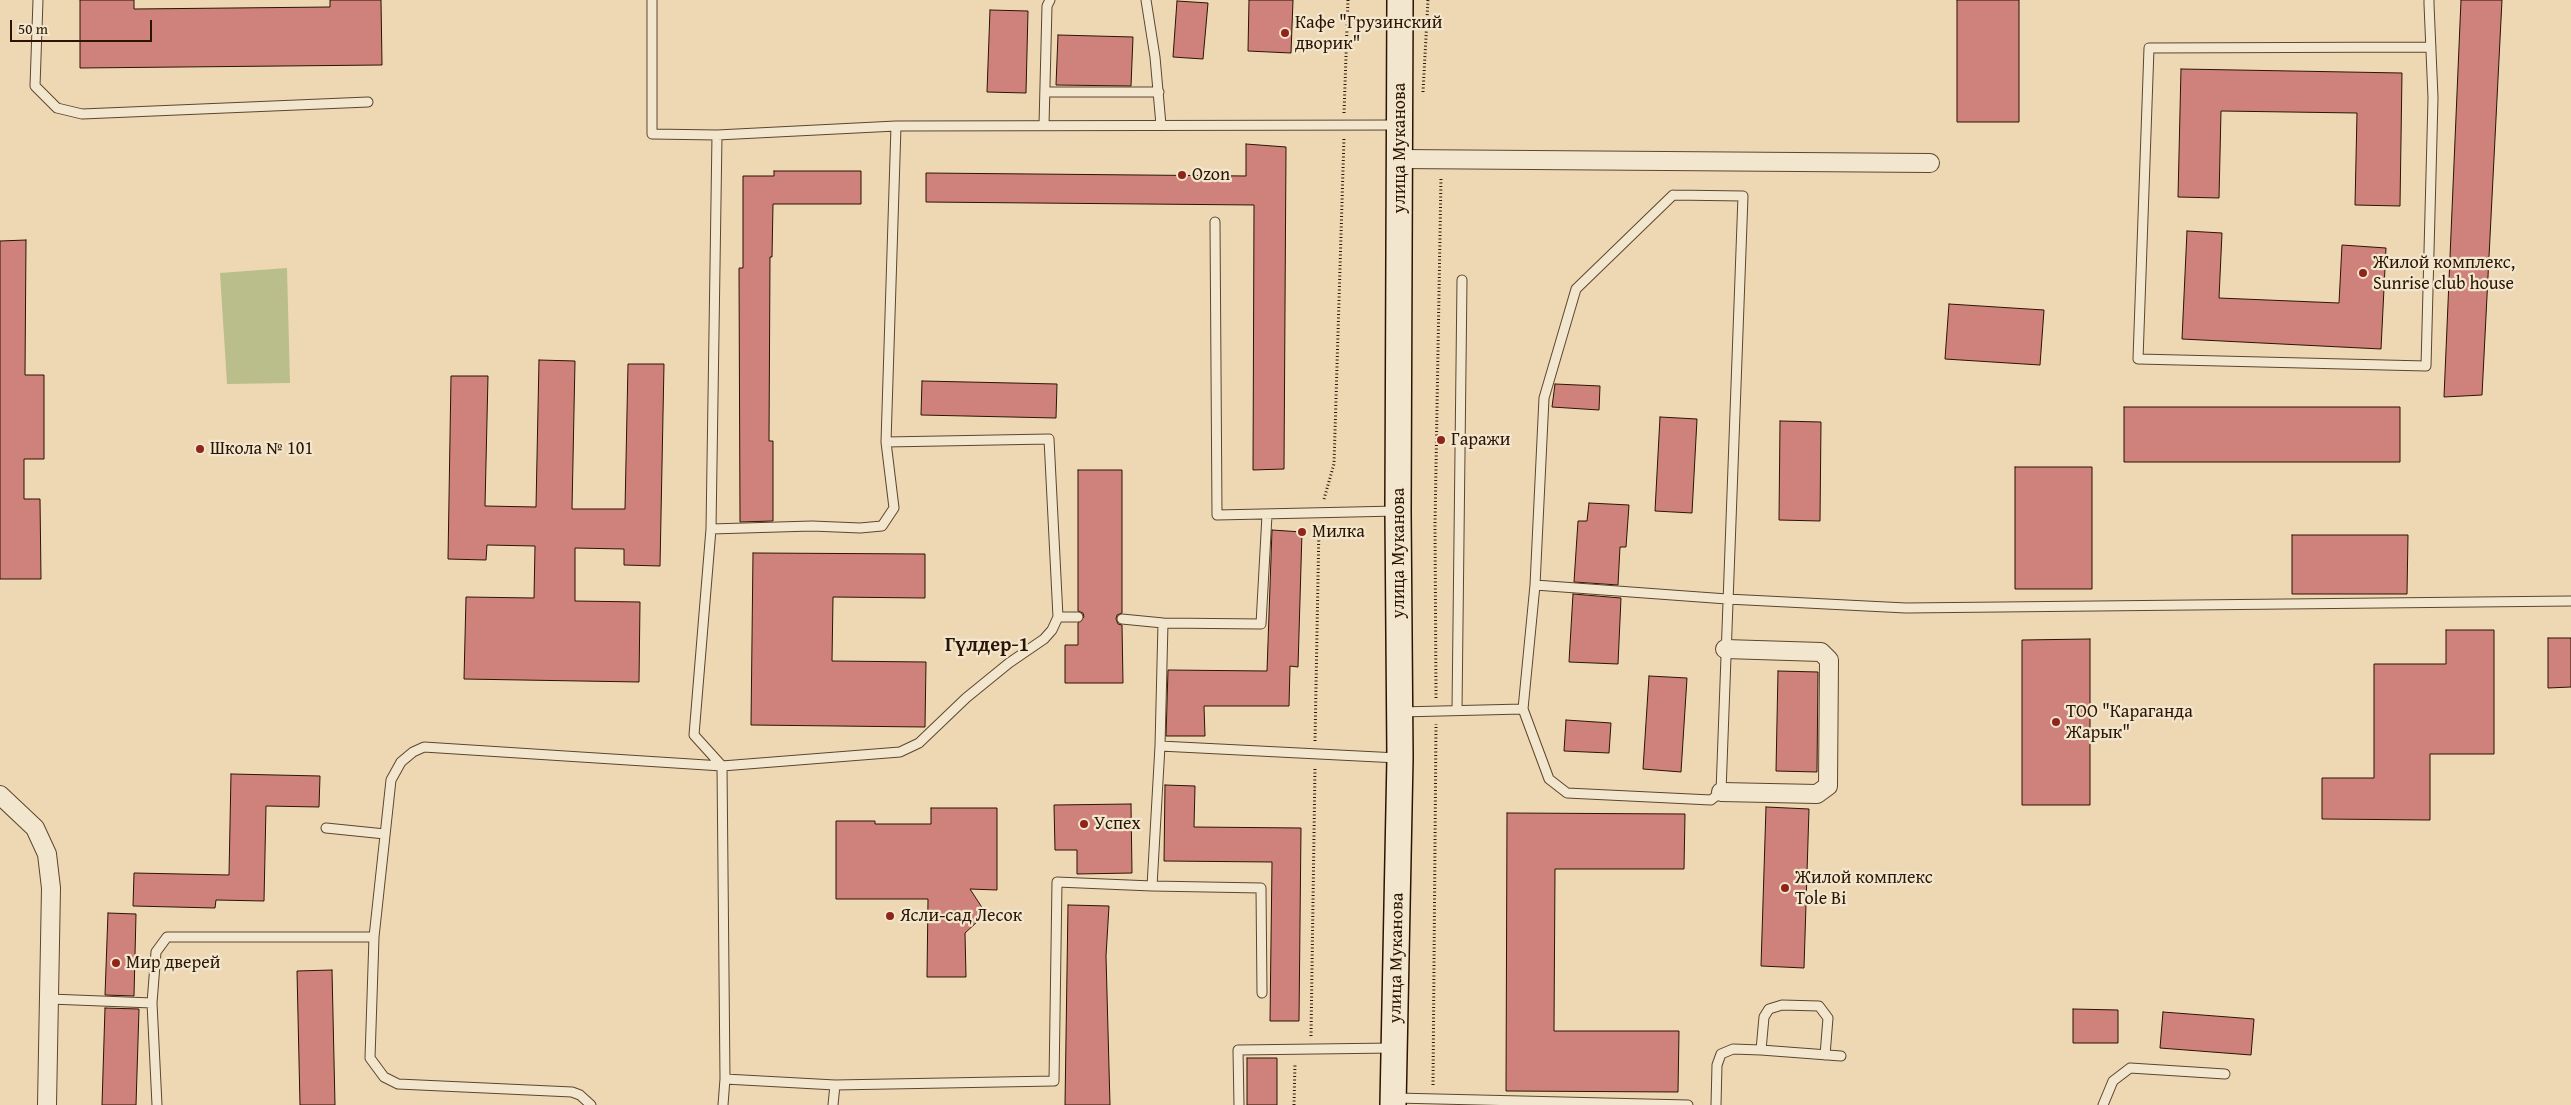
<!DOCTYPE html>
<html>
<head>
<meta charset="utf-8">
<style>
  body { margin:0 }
  #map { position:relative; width:2571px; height:1105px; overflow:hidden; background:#edd8b3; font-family:"Gentium Book Plus",serif }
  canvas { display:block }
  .scale { position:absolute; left:10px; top:20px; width:142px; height:22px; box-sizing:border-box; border:2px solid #2b1502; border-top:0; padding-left:6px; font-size:15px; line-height:18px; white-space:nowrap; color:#2b1502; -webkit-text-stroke:4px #f3e6ce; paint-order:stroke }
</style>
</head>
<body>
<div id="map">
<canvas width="2571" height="1105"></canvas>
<div class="scale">50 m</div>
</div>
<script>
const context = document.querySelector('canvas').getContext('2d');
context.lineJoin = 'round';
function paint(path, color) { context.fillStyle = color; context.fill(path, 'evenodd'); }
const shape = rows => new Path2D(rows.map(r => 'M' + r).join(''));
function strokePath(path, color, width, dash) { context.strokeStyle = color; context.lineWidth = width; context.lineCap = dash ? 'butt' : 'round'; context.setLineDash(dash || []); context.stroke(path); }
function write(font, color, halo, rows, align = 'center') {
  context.font = font + ' "Gentium Book Plus",serif'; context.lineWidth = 4.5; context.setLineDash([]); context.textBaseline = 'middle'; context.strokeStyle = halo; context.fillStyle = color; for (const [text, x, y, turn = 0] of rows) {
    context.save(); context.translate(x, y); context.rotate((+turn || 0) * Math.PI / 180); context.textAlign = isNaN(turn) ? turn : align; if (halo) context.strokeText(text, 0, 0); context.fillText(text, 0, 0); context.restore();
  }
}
const green = shape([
  [287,268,290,383,227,384,220,273]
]);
const building = shape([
  [80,0,134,0,134,9,330,7,330,0,381,0,382,65,80,68,80,0],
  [1249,0,1293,0,1291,53,1248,51,1249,0],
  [1957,0,2019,0,2019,122,1957,122,1957,0],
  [2461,0,2502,0,2482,395,2444,397,2461,0],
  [1177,1,1208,3,1203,59,1173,57,1177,1],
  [990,10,1028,11,1026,93,987,92,990,10],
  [1058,35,1133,37,1131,86,1056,85,1058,35],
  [2181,69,2402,73,2400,206,2355,205,2357,113,2221,111,2219,198,2178,197,2181,69],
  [1246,144,1286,147,1284,469,1253,470,1254,205,926,202,926,173,1246,176,1246,144],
  [774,171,861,171,861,204,773,204,772,257,770,257,769,441,773,441,773,521,740,522,739,268,743,268,743,176,774,176,774,171],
  [2187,231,2222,233,2219,298,2339,303,2342,245,2386,248,2381,349,2182,339,2187,231],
  [26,240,25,375,44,375,44,459,24,459,24,499,40,499,41,579,0,579,0,241,26,240],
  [1949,304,2044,310,2040,365,1945,359,1949,304],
  [539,360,575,361,572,509,625,509,628,364,664,364,660,566,624,565,624,549,575,548,575,601,640,602,639,682,464,679,466,597,534,598,535,546,487,545,486,560,448,559,451,376,488,376,485,506,536,507,539,360],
  [922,381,1057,384,1056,418,921,415,922,381],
  [1555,384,1600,386,1599,410,1552,407,1555,384],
  [2124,407,2400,407,2400,462,2124,462,2124,407],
  [1660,417,1697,419,1692,513,1655,511,1660,417],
  [1780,421,1821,422,1820,521,1779,520,1780,421],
  [2015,467,2092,467,2092,589,2015,589,2015,467],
  [1078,470,1122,470,1122,613,1117,615,1116,619,1118,624,1122,625,1123,683,1065,683,1065,645,1078,645,1078,623,1084,617,1083,613,1078,611,1078,470],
  [1589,503,1629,505,1626,547,1620,547,1618,585,1574,582,1578,521,1587,521,1589,503],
  [1272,530,1302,532,1298,667,1290,666,1289,706,1204,706,1205,736,1166,736,1168,670,1267,671,1272,530],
  [2292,535,2408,535,2407,594,2292,594,2292,535],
  [753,553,925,554,925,598,833,597,832,661,926,662,925,727,751,725,753,553],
  [1573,594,1621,598,1618,664,1569,662,1573,594],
  [2446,630,2494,630,2494,754,2430,754,2430,820,2322,819,2322,778,2374,778,2374,664,2446,664,2446,630],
  [2548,638,2571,638,2571,687,2548,688,2548,638],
  [2090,639,2090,805,2022,805,2022,640,2090,639],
  [1778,671,1818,672,1817,772,1776,771,1778,671],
  [1649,676,1687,678,1681,772,1643,769,1649,676],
  [1566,720,1611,723,1609,753,1564,751,1566,720],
  [231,774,320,776,319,807,266,806,264,901,216,900,215,908,133,906,134,873,229,875,231,774],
  [1165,785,1195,786,1194,827,1301,828,1299,1021,1270,1021,1272,862,1164,861,1165,785],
  [1131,804,1132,873,1077,874,1077,850,1055,850,1054,805,1131,804],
  [1766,807,1809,809,1804,968,1761,966,1766,807],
  [931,808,997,808,997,890,970,889,983,909,978,921,965,933,966,977,927,977,928,899,836,899,836,821,875,821,875,824,931,824,931,808],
  [1507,813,1685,814,1684,869,1555,869,1554,1031,1679,1031,1678,1092,1506,1091,1507,813],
  [1068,905,1109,906,1106,956,1110,1105,1065,1105,1068,905],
  [108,913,136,914,134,996,105,995,108,913],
  [332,970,335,1105,300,1105,297,971,332,970],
  [105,1008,139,1009,136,1105,102,1105,105,1008],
  [2073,1009,2118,1010,2118,1043,2073,1043,2073,1009],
  [2163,1012,2254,1019,2251,1055,2160,1048,2163,1012],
  [1247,1058,1277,1058,1277,1105,1247,1105,1247,1058]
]);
const path = shape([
  [1423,92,1428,0],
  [1344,113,1348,0],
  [1324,499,1334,464,1344,137],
  [1318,535,1365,531],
  [1436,698,1435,525,1441,177],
  [1315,741,1319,525],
  [1311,1036,1315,767],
  [1433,1085,1436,724],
  [1294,1105,1295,1063]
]);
const lane = shape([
  [38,0,35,86,57,108,82,114,368,102],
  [652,0,652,134,717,135,711,529,694,735,722,766,725,1079,835,1085,833,1105],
  [1146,0,1155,57,1161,125],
  [2429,0,2429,4,2433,98,2426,366,2138,359,2149,48,2431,47],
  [1045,92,1159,92],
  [1044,125,1047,6,1050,0],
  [896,126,886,442,1049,439,1058,617,1078,617],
  [717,135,896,126,1399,125],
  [1673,195,1743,196,1721,792,1711,800,1567,793,1549,779,1523,709,1535,585,1544,398,1576,289,1673,195],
  [1215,222,1217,515,1397,511],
  [1267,515,1261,624,1163,623,1160,746,1398,758],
  [711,529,812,526,860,528,882,526,894,508,886,442],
  [1535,585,1727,599,1906,608,2571,601],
  [1122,619,1163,623],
  [1457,710,1462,280],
  [1400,712,1523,709],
  [1160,746,1152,886,1261,888,1262,993],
  [326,828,385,834],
  [374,937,370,1058,384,1077,398,1084,572,1092,580,1095,591,1105],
  [50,999,152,1003,157,1105],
  [152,1003,156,952,167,937,374,937,391,780,401,762,413,752,424,747,722,766,900,752,919,743,966,698,1009,663,1044,639,1052,630,1058,617],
  [1761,1050,1764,1017,1769,1009,1782,1005,1819,1006,1828,1018,1825,1055],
  [835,1085,1054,1081,1057,882,1152,886],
  [1396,1098,1688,1105],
  [723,1105,725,1079],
  [1239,1105,1238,1050,1393,1048],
  [1716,1105,1717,1065,1721,1054,1733,1049,1761,1050,1841,1056],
  [2103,1105,2113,1081,2130,1068,2225,1074]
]);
const street = shape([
  [1400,159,1930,163],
  [1721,792,1817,794,1828,786,1829,660,1821,652,1725,649],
  [0,795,35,828,47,854,51,888,47,1105]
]);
const secondary = shape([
  [1393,1105,1400,758,1398,511,1400,0]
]);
const markers = [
  [1285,33,5,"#8f2418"],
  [1182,175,5,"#8f2418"],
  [2363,273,5,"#8f2418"],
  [1441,440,5,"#8f2418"],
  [200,449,5,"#8f2418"],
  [1302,532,5,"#8f2418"],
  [2056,722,5,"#8f2418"],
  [1084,824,5,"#8f2418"],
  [1785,888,5,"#8f2418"],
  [890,916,5,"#8f2418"],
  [116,963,5,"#8f2418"]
];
const poiNames = [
  ["Кафе \"Грузинский",1295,23],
  ["дворик\"",1295,44],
  ["Ozon",1192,175],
  ["Жилой комплекс,",2373,263],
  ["Sunrise club house",2373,284],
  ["Гаражи",1451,440],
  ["Школа № 101",210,449],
  ["Милка",1312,532],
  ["ТОО \"Караганда",2066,712],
  ["Жарык\"",2066,733],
  ["Успех",1094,824],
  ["Жилой комплекс",1795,878],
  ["Tole Bi",1795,899],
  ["Ясли-сад Лесок",900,916],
  ["Мир дверей",126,963]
];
const streetNames = [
  ["улица Муканова",1400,148,-90],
  ["улица Муканова",1399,553,-90],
  ["улица Муканова",1397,958,-89]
];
const quarterNames = [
  ["Гүлдер-1",987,646]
];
paint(green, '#babe8b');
paint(building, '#cf817b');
strokePath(building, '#2b1502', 1);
strokePath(lane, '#5c462e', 11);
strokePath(street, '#5c462e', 20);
strokePath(secondary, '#2b1502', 28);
strokePath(path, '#2b1502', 3, [1, 2.5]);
strokePath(lane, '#f3e6ce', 9);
strokePath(street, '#f3e6ce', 18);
strokePath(secondary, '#f3e6ce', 25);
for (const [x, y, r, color] of markers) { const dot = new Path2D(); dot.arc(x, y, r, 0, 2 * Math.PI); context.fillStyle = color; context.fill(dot); strokePath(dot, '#f3e6ce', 2); }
write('18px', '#2b1502', '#f3e6ce', poiNames, 'left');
write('18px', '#2b1502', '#f3e6ce', streetNames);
write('bold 20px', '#2b1502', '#f3e6ce', quarterNames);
</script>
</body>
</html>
